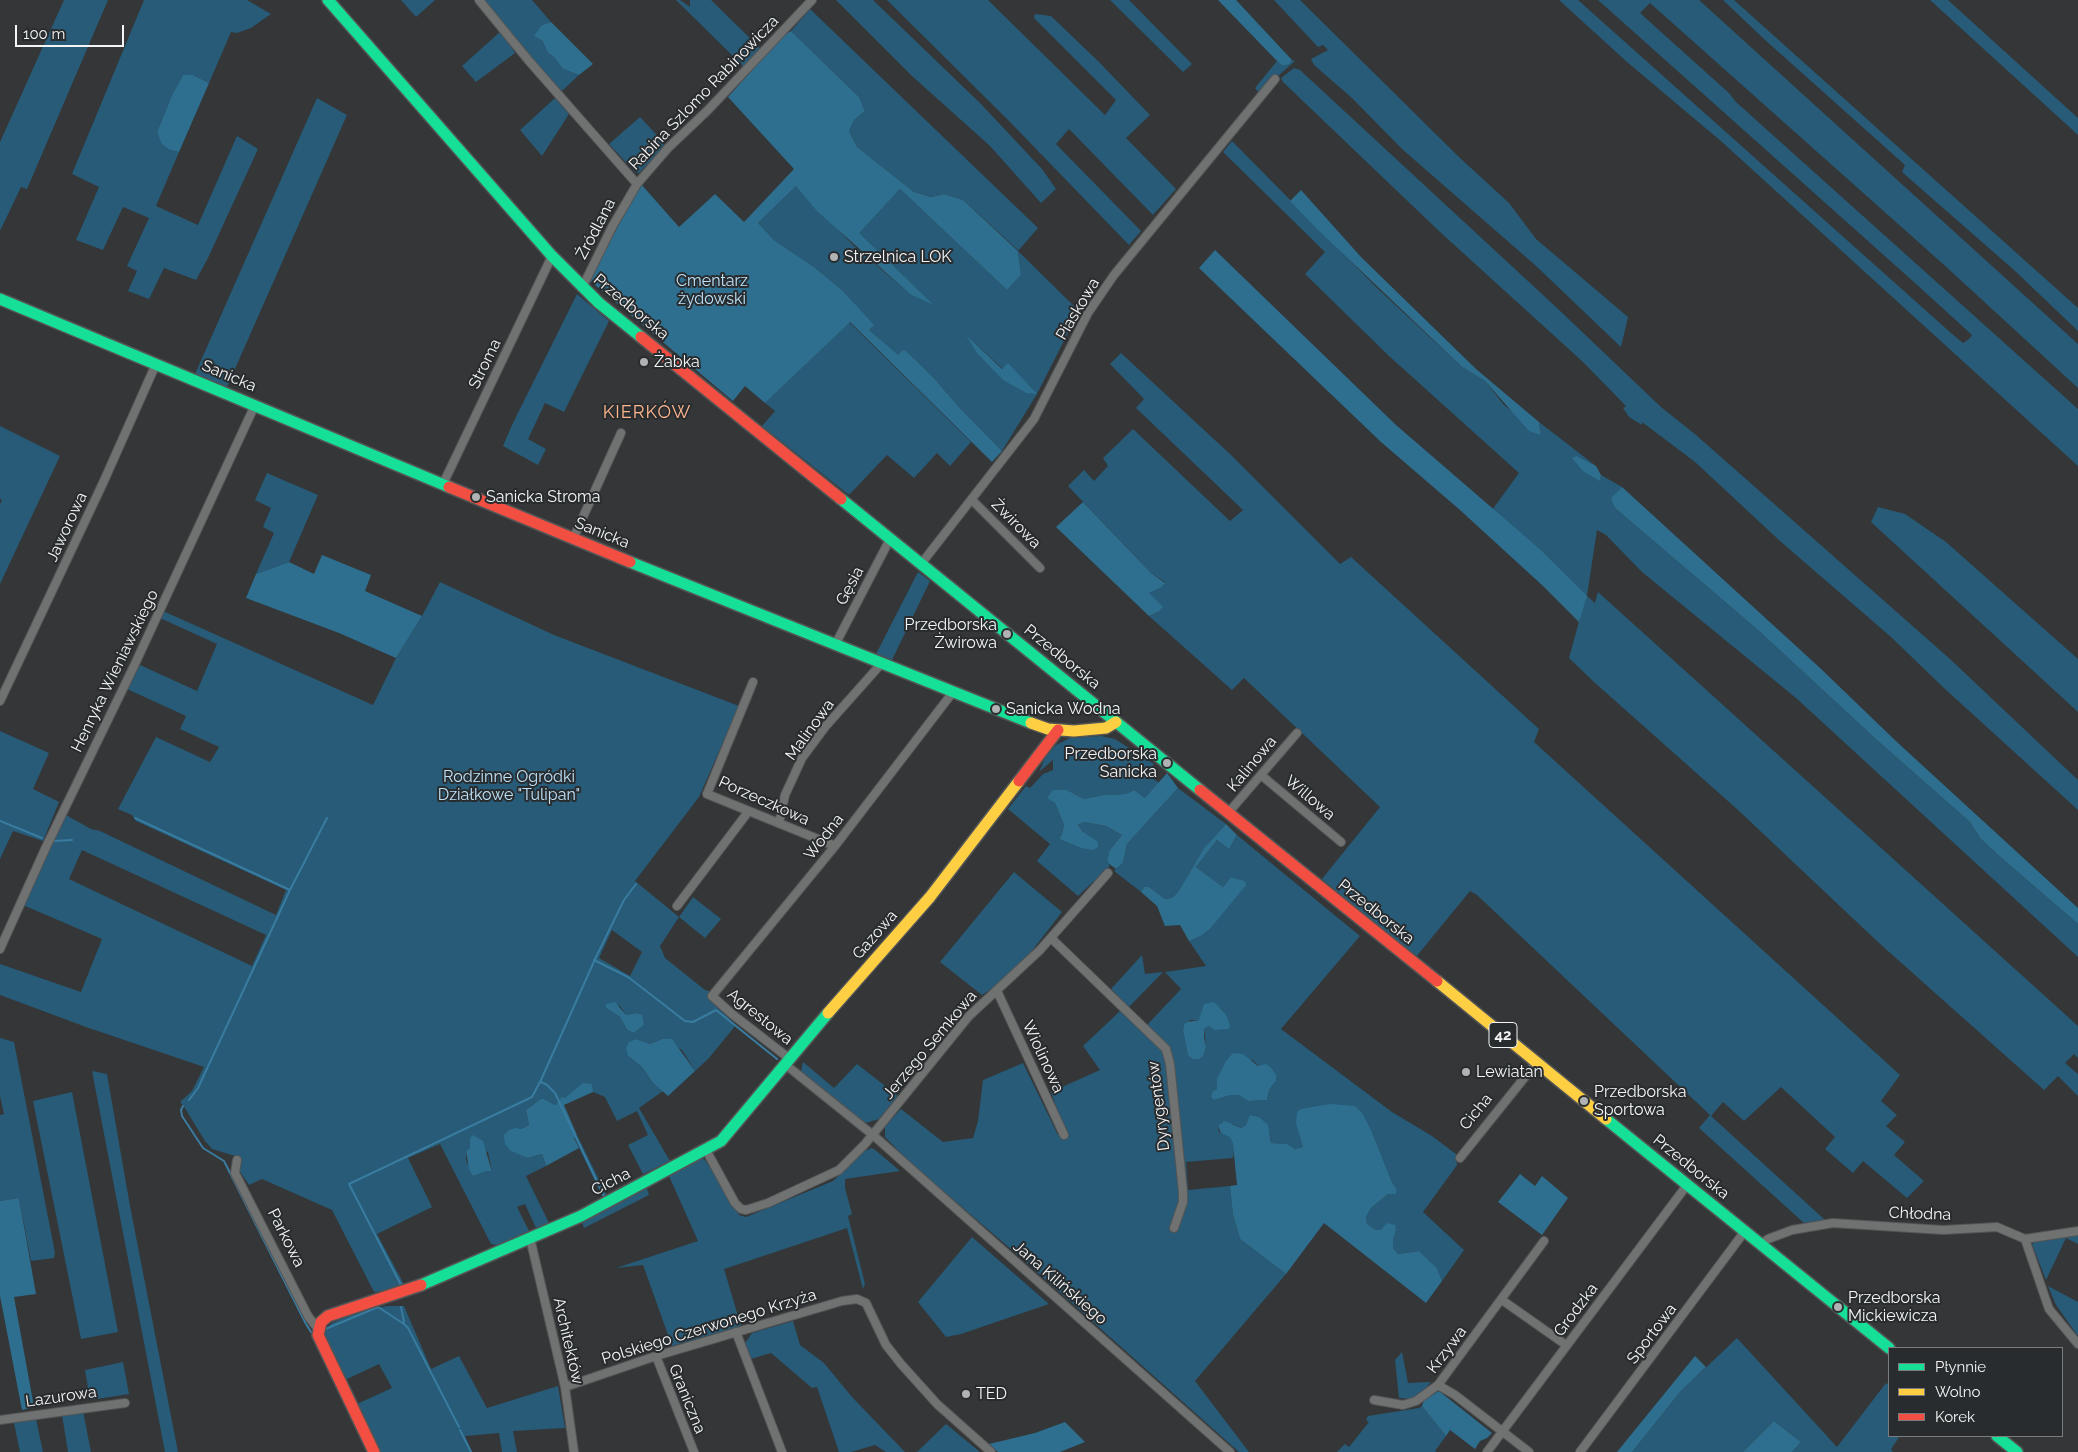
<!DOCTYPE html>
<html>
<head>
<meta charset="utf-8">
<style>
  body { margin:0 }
  #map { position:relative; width:2078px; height:1452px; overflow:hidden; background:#343637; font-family:Raleway,sans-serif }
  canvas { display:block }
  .legend { position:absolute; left:1888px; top:1347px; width:175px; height:90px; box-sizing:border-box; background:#292c2e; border:1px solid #7a7c7e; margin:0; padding:6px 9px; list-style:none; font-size:15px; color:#f3f5f6 }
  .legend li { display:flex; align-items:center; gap:10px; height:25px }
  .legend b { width:25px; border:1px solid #7a7c7e }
  .scale { position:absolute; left:15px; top:25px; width:109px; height:22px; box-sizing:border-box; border:2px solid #f3f5f6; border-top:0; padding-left:6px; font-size:15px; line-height:18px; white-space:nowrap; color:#f3f5f6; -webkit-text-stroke:4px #292c2e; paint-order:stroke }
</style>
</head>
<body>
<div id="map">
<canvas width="2078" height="1452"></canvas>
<ul class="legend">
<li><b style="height:6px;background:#16e098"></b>Płynnie</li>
<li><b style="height:6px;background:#ffcf43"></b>Wolno</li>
<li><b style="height:6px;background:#f24e42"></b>Korek</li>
</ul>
<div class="scale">100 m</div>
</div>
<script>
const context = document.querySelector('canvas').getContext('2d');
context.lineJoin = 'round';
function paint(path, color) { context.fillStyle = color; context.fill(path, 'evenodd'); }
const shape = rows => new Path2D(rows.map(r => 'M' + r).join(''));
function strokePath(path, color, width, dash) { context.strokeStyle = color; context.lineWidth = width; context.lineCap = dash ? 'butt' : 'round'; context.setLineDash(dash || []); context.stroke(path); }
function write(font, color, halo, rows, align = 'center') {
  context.font = font + ' Raleway,sans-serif'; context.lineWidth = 4; context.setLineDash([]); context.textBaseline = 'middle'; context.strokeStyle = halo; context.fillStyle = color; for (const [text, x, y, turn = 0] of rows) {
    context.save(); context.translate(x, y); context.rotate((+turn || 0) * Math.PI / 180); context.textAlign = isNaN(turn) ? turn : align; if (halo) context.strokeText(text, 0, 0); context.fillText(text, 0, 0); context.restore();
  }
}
const green = shape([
  [64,0,108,0,27,189,21,187,0,231,0,142],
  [144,0,247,0,271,14,251,28,237,33,231,32,209,83,193,75,183,75,172,95,157,132,170,150,179,152,156,206,198,225,237,136,258,149,208,258,196,280,164,268,149,299,128,291,137,271,127,266,149,218,123,207,103,250,76,240,99,187,72,174],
  [401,0,435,0,416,17],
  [484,0,532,0,551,22,542,25,542,40,548,53,553,56,563,69,579,75,562,91,524,51],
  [676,0,680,0,690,7,690,0,711,0,761,49,745,68],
  [836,0,873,0,980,103,1042,169,1056,189,1041,203,990,146,912,76],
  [887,0,988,0,1105,115,1116,100,1034,18,1035,14,1051,16,1099,62,1150,115,1126,138,1176,189,1153,215,1069,129,1056,144,1141,231,1129,245,1008,120],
  [1110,0,1129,0,1192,64,1183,72],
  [1274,0,1300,0,1459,157,1509,203,1536,239,1628,317,1621,347,1535,265,1402,149,1352,98,1314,65,1311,59,1328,50,1323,45,1318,47],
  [1559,0,1578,0,1951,333,1963,343,1969,339,1972,335,1915,283,1598,0,1699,0,2078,344,2078,388,1943,264,1650,3,1640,13,1729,93,1736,102,2078,409,2078,466,1722,142,1627,62],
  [1723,0,1734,0,2078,308,2078,331,2014,270,1902,172,1905,165,1764,39],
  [1930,0,1948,0,2078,118,2078,135],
  [810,9,1038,228,1018,251,1079,311,1037,394,1002,451,958,406,932,376,904,349,898,356,869,330,873,325,842,290,814,267,774,240,758,223,796,186,853,245,911,295,933,304,858,233,900,189,1007,290,1021,275,1018,250,963,200,944,194,931,197,914,192,857,147,849,131,854,120,865,111,859,97,791,31],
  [967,336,1003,369,1008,364,1026,393,1004,381],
  [501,31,515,53,476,82,462,66],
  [1292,60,1295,61,1259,93,1255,88,1277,61,1283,66,1290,64],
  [1294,68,1300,70,1556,307,1661,407,1696,435,1950,659,2078,780,2078,810,1945,689,1891,637,1780,541,1695,462,1642,422,1642,425,1629,417,1623,408,1626,406,1583,362,1440,232,1283,82,1281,78],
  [317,98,347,115,227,387,195,374],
  [555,98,569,114,542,156,520,130],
  [640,117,666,145,639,173,635,172,609,144],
  [1232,141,1376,287,1462,367,1485,381,1504,405,1541,434,1539,422,1596,466,1577,456,1600,480,1601,475,1622,487,1612,498,1615,508,1758,630,1878,741,1970,822,1980,838,1997,854,2078,924,2078,957,1796,698,1642,572,1606,535,1597,530,1587,596,1595,603,1598,592,2078,1026,2078,1058,2074,1054,2065,1063,2078,1074,2078,1096,2058,1076,2044,1090,1879,943,1738,810,1594,682,1569,658,1586,596,1542,551,1492,510,1519,473,1389,356,1305,274,1325,252,1223,152],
  [577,294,609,321,564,412,545,403,528,439,546,449,538,465,503,446,512,425],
  [849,322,971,442,950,466,937,453,914,478,887,455,849,495,762,426,775,411,765,403],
  [1121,353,1230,454,1340,564,1351,557,1539,729,1534,742,1900,1075,1881,1101,1897,1115,1886,1126,1905,1142,1894,1155,1924,1181,1907,1198,1863,1161,1853,1173,1825,1149,1835,1137,1781,1087,1744,1121,1723,1102,1711,1116,1825,1220,1804,1223,1699,1128,1710,1115,1477,895,1470,891,1416,957,1322,879,1380,807,1244,678,1232,690,1149,616,1158,612,1154,600,1148,593,1162,587,1165,582,1151,573,1068,486,1084,470,1094,481,1108,466,1103,458,1133,429,1230,521,1243,510,1136,408,1144,399,1110,364],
  [0,426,60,456,0,584,0,504,2,500,0,499],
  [267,473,318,495,289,562,256,574,274,533,263,527,271,508,255,500],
  [1878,507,1905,514,1946,542,2078,659,2078,712,1871,522],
  [918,572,930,581,892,660,876,654],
  [440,582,554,635,739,706,699,797,635,881,679,917,693,897,721,919,705,938,679,917,660,946,665,958,705,990,709,991,709,997,714,1004,736,1025,709,1058,695,1071,682,1050,662,1039,650,1044,636,1039,628,1056,642,1067,653,1083,663,1091,639,1108,670,1161,643,1174,628,1145,648,1135,637,1111,617,1121,605,1097,593,1092,592,1089,565,1098,555,1105,542,1098,526,1110,529,1125,521,1129,528,1158,542,1154,546,1166,526,1176,549,1223,536,1228,525,1204,517,1207,529,1231,502,1246,491,1244,440,1144,408,1158,432,1207,377,1234,406,1288,374,1292,332,1210,262,1179,249,1185,239,1170,235,1156,212,1149,205,1141,183,1105,180,1102,192,1091,204,1067,86,1027,0,995,0,964,81,992,102,939,23,905,66,815,91,829,100,831,276,915,286,890,136,821,132,815,118,809,156,737,210,762,219,747,180,729,186,716,127,689,140,665,197,691,217,644,160,618,163,611,373,705,396,658,422,616],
  [82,850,266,935,252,966,69,879],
  [612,930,642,952,630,976,599,958],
  [609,1004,620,1006,626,1015,637,1013,644,1025,634,1033,627,1030,620,1017,606,1008],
  [470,1148,488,1152,492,1172,487,1171,473,1176,466,1160,466,1151],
  [0,731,49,753,33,789,59,802,43,841,13,831,0,859],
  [1101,736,1115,739,1154,764,1147,774,1159,783,1145,798,1134,790,1126,794,1103,795,1084,799,1067,790,1047,797,1055,803,1064,825,1062,834,1059,839,1081,848,1083,832,1078,825,1084,822,1106,826,1122,835,1109,851,1108,863,1110,866,1078,896,1037,861,1050,844,1008,809,1026,786,1030,788,1043,774,1053,770,1053,760,1039,772,1046,756,1056,745,1070,738],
  [1178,788,1226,824,1204,848,1178,892,1172,898,1165,899,1149,887,1144,887,1141,892,1114,871,1123,863,1127,844],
  [1237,835,1360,936,1281,1029,1392,1112,1432,1136,1456,1154,1457,1165,1423,1212,1464,1250,1442,1281,1437,1268,1419,1251,1398,1254,1393,1248,1393,1240,1396,1230,1376,1230,1367,1224,1366,1217,1371,1208,1388,1194,1396,1194,1396,1188,1392,1182,1372,1132,1300,1134,1303,1147,1295,1149,1286,1144,1271,1143,1270,1135,1259,1117,1251,1115,1249,1116,1246,1125,1241,1128,1233,1124,1218,1126,1219,1132,1230,1136,1232,1139,1234,1149,1233,1158,1186,1162,1188,1190,1230,1186,1233,1215,1240,1239,1286,1274,1195,1381,1249,1452,1239,1452,1019,1256,908,1161,885,1137,885,1126,901,1109,943,1142,973,1138,978,1121,983,1080,1023,1063,1058,1135,1065,1133,1051,1092,1100,1070,1083,1046,1120,1011,1153,1039,1157,1035,1147,1025,1181,989,1165,972,1206,966,1189,941,1201,936,1210,929,1245,881,1231,877,1223,887,1196,867,1217,840,1229,849],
  [1191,1020,1199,1020,1224,1031,1209,1026,1204,1029,1206,1046,1188,1054,1183,1031,1184,1024],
  [1252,1060,1276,1081,1269,1090,1267,1100,1248,1101,1240,1095,1231,1095,1214,1100,1213,1091,1217,1089,1226,1061],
  [1014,872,1062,912,1024,961,1003,981,982,995,940,962],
  [1142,955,1145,974,1163,972,1129,1007,1111,989],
  [0,1038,14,1042,55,1253,54,1258,31,1261,19,1198,0,1201,0,1115,4,1114,0,1096],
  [803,1062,834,1088,857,1064,898,1096,879,1119,866,1123,856,1118,801,1071],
  [92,1071,107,1074,130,1206,178,1452,165,1452],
  [72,1092,118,1332,81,1339,33,1101],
  [577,1135,607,1196,603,1198,574,1137],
  [871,1148,874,1149,900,1171,845,1179,845,1188,852,1214,848,1216,865,1284,863,1289,847,1228,724,1269,741,1326,672,1346,643,1265,616,1268,698,1241,669,1176,699,1159,702,1158,706,1161,739,1215,746,1217,833,1181,866,1149,868,1150],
  [646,1186,649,1195,584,1228,581,1219],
  [2078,1234,2078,1244,2066,1238,2046,1280,2032,1244,2039,1240],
  [972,1237,1049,1304,961,1334,946,1337,918,1302],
  [2048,1286,2078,1302,2078,1336,2056,1305],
  [387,1306,404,1306,431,1369,459,1356,487,1408,558,1386,565,1428,513,1431,517,1452,502,1452,499,1433,465,1436,472,1452,379,1452,357,1404,392,1388,379,1364,345,1380,326,1345,324,1331,332,1323,359,1311],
  [793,1321,800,1345,824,1363,852,1397,905,1452,886,1452,875,1445,851,1452,839,1452,817,1387,812,1388,771,1353,751,1359,745,1343,752,1333],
  [1737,1338,1837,1447,1886,1383,1889,1385,1889,1436,1900,1436,1891,1449,1893,1452,1792,1452,1801,1442,1774,1421,1743,1452,1632,1452,1680,1392],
  [1402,1352,1408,1383,1431,1382,1422,1393,1412,1399,1399,1398,1395,1360],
  [123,1362,129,1394,90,1400,85,1370],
  [1422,1406,1446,1436,1435,1451,1437,1452,1337,1452,1345,1444,1349,1447,1369,1422,1366,1420,1368,1416,1419,1408],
  [83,1411,91,1452,68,1452,62,1415],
  [36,1419,43,1452,20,1452,14,1423],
  [946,1424,980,1452,917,1452]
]);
const forest = shape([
  [1218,0,1236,0,1292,60,1290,64,1283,66,1277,61],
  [551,22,593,64,579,75,563,69,553,56,548,53,542,40,534,36,542,25],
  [791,31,859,97,865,111,854,120,849,131,857,147,914,192,931,197,944,194,963,200,1018,251,1021,275,1007,290,900,189,859,233,934,305,911,295,817,211,796,186,758,223,774,240,814,267,842,290,874,325,869,330,898,355,904,349,932,376,958,406,1002,451,992,462,850,322,765,403,745,386,733,401,589,280,641,184,679,227,715,194,744,222,794,169,728,97,783,36],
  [183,75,193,75,209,83,179,152,170,150,162,144,157,132,172,95],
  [1301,190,1361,257,1476,369,1539,422,1541,435,1529,431,1485,381,1462,367,1316,228,1290,201],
  [1215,250,1396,425,1542,551,1587,596,1579,622,1543,586,1460,510,1381,442,1199,268],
  [966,335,1002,369,1008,363,1037,394,1026,393,1004,381,977,353],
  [1577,456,1596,466,1601,475,1600,481,1584,472,1572,458],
  [1622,487,1819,667,1898,743,2078,908,2078,924,1997,854,1980,838,1970,822,1878,741,1758,630,1615,508,1611,498],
  [1083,502,1151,573,1165,583,1162,587,1149,593,1163,607,1158,612,1149,616,1056,527],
  [322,555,371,575,365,591,422,616,396,658,339,633,246,598,256,574,289,562,314,574],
  [1167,773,1178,788,1127,844,1123,863,1116,869,1108,863,1108,857,1109,851,1122,835,1106,826,1084,822,1078,825,1083,832,1098,842,1098,847,1093,850,1081,848,1059,839,1062,834,1064,825,1055,803,1047,798,1053,790,1067,790,1084,799,1103,795,1126,794,1134,790,1145,798],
  [1226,824,1237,835,1229,849,1217,840,1196,867,1223,887,1231,877,1245,881,1246,885,1210,929,1201,936,1189,941,1180,925,1165,926,1157,906,1141,892,1144,887,1149,887,1165,899,1172,898,1178,892,1204,848],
  [615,1002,626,1015,637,1013,642,1015,644,1025,634,1033,627,1030,620,1017,606,1008,606,1004],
  [1214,1002,1226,1015,1230,1025,1229,1029,1215,1030,1209,1026,1204,1029,1204,1038,1206,1046,1203,1056,1199,1059,1193,1059,1188,1055,1183,1031,1184,1024,1187,1022,1199,1020,1204,1004],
  [636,1039,650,1044,662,1039,672,1039,695,1071,668,1096,653,1083,642,1067,628,1056,626,1048,629,1042],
  [1233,1053,1243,1054,1258,1066,1266,1064,1271,1068,1276,1075,1276,1081,1269,1090,1267,1100,1248,1101,1239,1095,1231,1095,1214,1100,1211,1097,1213,1091,1217,1089,1217,1079,1226,1061],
  [583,1083,592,1084,593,1092,564,1105,577,1135,574,1138,579,1148,546,1166,542,1154,528,1158,511,1151,505,1144,504,1135,509,1130,516,1128,521,1129,529,1125,526,1110,542,1098,555,1105,560,1101,561,1097,565,1098],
  [1330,1104,1355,1106,1362,1113,1372,1132,1392,1182,1396,1188,1396,1194,1388,1194,1371,1208,1366,1217,1367,1224,1376,1230,1381,1230,1387,1223,1395,1225,1396,1230,1393,1240,1393,1248,1398,1254,1419,1251,1437,1268,1442,1281,1426,1303,1324,1223,1286,1274,1240,1239,1233,1215,1230,1186,1237,1185,1233,1144,1230,1137,1221,1133,1218,1126,1225,1121,1241,1128,1246,1125,1249,1116,1251,1115,1259,1117,1268,1125,1271,1143,1287,1144,1295,1149,1303,1147,1296,1123,1297,1112,1301,1109],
  [473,1135,483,1141,492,1172,487,1171,473,1176,469,1169,466,1151,470,1148,470,1138],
  [1520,1174,1535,1186,1542,1176,1568,1198,1542,1235,1498,1202],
  [19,1198,36,1294,14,1297,34,1407,22,1410,0,1296,0,1201],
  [1695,1356,1706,1367,1680,1392,1632,1452,1617,1452],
  [1439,1391,1492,1433,1487,1438,1480,1441,1475,1449,1450,1430,1446,1436,1422,1406,1424,1400],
  [1774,1421,1801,1442,1792,1452,1743,1452],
  [1065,1422,1085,1442,1060,1452,998,1452,989,1444,1035,1433]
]);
const stream = shape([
  [135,818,290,890],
  [0,821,42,838],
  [53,841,72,840],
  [594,960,628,977,685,1021,693,1022,716,1010,777,1059],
  [541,1082,547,1085,555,1093,604,1196],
  [189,1100,198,1088,290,890,327,818],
  [183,1106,181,1110,182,1116,203,1148,224,1161,306,1324,311,1332,313,1333],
  [401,1285,349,1184,532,1097,541,1080,596,957,624,900,636,884],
  [401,1307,404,1322],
  [323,1330,378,1307,404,1324,408,1328,459,1427],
  [460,1430,471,1452]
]);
const street = shape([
  [479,0,529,61,637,184],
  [582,288,612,227,637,184,669,147,708,110,812,0],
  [443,484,552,256],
  [972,500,1040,568],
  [573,539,621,433],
  [921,564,1034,419,1088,313,1114,275,1275,79],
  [835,645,890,539],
  [753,682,707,794,835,846],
  [0,701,103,483,156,364],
  [1261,775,1341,842],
  [1228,813,1297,733],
  [779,823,785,795,802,758,825,727,881,664],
  [677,906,748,812],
  [1051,938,1166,1049,1170,1064,1183,1192,1183,1202,1174,1228],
  [0,949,46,847,134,666,255,405],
  [997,991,1064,1135],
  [790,1059,732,1014,712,996,835,846,953,692],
  [786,1065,873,1135,1230,1452],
  [706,1150,735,1203,741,1209,746,1210,768,1203,839,1170,865,1144,969,1016,1040,950,1108,873],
  [1460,1158,1537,1062],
  [237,1160,235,1173,308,1316,318,1329],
  [530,1238,565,1387,574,1452],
  [2025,1239,2049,1309,2078,1344],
  [1761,1244,1768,1239,1792,1230,1833,1223,1943,1230,1997,1227,2025,1239,2078,1231],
  [1502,1300,1566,1345],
  [736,1332,782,1452],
  [656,1356,694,1452],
  [1438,1385,1455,1395,1529,1452],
  [565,1387,656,1356,842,1301,857,1299,866,1303,886,1345,901,1364,937,1404,991,1452],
  [1374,1400,1403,1405,1416,1401,1438,1385,1544,1241],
  [0,1420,125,1403],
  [1487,1452,1687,1185],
  [1580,1452,1745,1231]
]);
const fast = shape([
  [328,0,552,256,599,303,641,337],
  [0,299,449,487],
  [841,499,1200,790],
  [630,562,1031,723],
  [1606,1119,1889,1348],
  [421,1285,581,1216,721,1141,828,1013],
  [1997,1436,2017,1452]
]);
const slow = shape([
  [1031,723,1048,729,1074,731,1106,728,1116,722],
  [1437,981,1606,1119],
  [828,1013,930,897,1019,781]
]);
const jam = shape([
  [641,337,841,499],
  [449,487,630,562],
  [1019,781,1058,730],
  [1200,790,1437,981],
  [374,1452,318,1335,321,1322,328,1316,421,1285]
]);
const markers = [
  [834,257,5,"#b0b2b3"],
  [644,362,5,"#b0b2b3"],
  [476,497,5,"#b0b2b3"],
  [1007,634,5,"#b0b2b3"],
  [996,709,5,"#b0b2b3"],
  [1167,763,5,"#b0b2b3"],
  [1466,1072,5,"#b0b2b3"],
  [1584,1101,5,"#b0b2b3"],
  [1838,1307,5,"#b0b2b3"],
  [966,1394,5,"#b0b2b3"]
];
const shields = [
  [1503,1035,28]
];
const shieldNames = [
  ["42",1503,1035]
];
const streetNames = [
  ["Rabina Szlomo Rabinowicza",704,93,-46],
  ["Źródlana",596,229,-62],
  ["Przedborska",631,307,40],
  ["Piaskowa",1078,309,-59],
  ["Stroma",485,364,-64],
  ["Sanicka",229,376,23],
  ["Żwirowa",1016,524,45],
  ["Jaworowa",67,527,-65],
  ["Sanicka",602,533,22],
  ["Gęsia",850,586,-62],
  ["Przedborska",1062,657,39],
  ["Henryka Wieniawskiego",115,671,-64],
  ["Malinowa",810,730,-54],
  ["Kalinowa",1252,764,-50],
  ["Willowa",1310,798,40],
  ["Porzeczkowa",764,801,24],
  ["Wodna",824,837,-52],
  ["Przedborska",1376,912,39],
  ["Gazowa",875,935,-49],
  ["Agrestowa",760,1017,39],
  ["Jerzego Semkowa",930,1045,-50],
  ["Wiolinowa",1043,1057,65],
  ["Dyrygentów",1159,1106,-97],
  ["Cicha",1476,1112,-51],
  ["Przedborska",1691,1167,39],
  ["Cicha",611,1182,-27],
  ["Chłodna",1920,1214,2],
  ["Parkowa",286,1238,63],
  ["Jana Kilińskiego",1060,1283,41],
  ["Grodzka",1576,1310,-53],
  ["Polskiego Czerwonego Krzyża",709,1327,-17],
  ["Sportowa",1652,1334,-53],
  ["Architektów",568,1341,77],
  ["Krzywa",1447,1350,-53],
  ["Lazurowa",61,1397,-8],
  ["Graniczna",687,1399,68]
];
const poiNames = [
  ["Strzelnica LOK",844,257],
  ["Żabka",654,362],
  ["Sanicka Stroma",486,497],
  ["Przedborska",997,625,"right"],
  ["Żwirowa",997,643,"right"],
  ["Sanicka Wodna",1006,709],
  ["Przedborska",1157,754,"right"],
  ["Sanicka",1157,772,"right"],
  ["Lewiatan",1476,1072],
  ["Przedborska",1594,1092],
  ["Sportowa",1594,1110],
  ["Przedborska",1848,1298],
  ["Mickiewicza",1848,1316],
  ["TED",976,1394]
];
const parkNames = [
  ["Cmentarz",712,281],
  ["żydowski",712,299],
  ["Rodzinne Ogródki",509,777],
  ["Działkowe \"Tulipan\"",509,795]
];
const neighbourhoodNames = [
  ["KIERKÓW",647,413]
];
paint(green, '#275b77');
paint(forest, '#2e6f90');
strokePath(stream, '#397ca0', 2);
strokePath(street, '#545556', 10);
strokePath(fast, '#545556', 14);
strokePath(slow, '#545556', 14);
strokePath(jam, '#545556', 14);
strokePath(street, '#707272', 8);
strokePath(fast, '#16e098', 11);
strokePath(slow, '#ffcf43', 11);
strokePath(jam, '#f24e42', 11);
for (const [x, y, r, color] of markers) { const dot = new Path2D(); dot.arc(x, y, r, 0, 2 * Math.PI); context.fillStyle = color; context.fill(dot); strokePath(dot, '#292c2e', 2); }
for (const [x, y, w] of shields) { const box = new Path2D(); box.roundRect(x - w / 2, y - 12.5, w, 25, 4); context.fillStyle = '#292c2e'; context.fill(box); strokePath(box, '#f3f5f6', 1); }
write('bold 15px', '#f3f5f6', null, shieldNames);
write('16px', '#f3f5f6', '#292c2e', streetNames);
write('16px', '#f3f5f6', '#292c2e', poiNames, 'left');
write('16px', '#bce1f8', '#292c2e', parkNames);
context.letterSpacing = '1px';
write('18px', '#ffb78e', '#292c2e', neighbourhoodNames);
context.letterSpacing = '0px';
</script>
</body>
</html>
